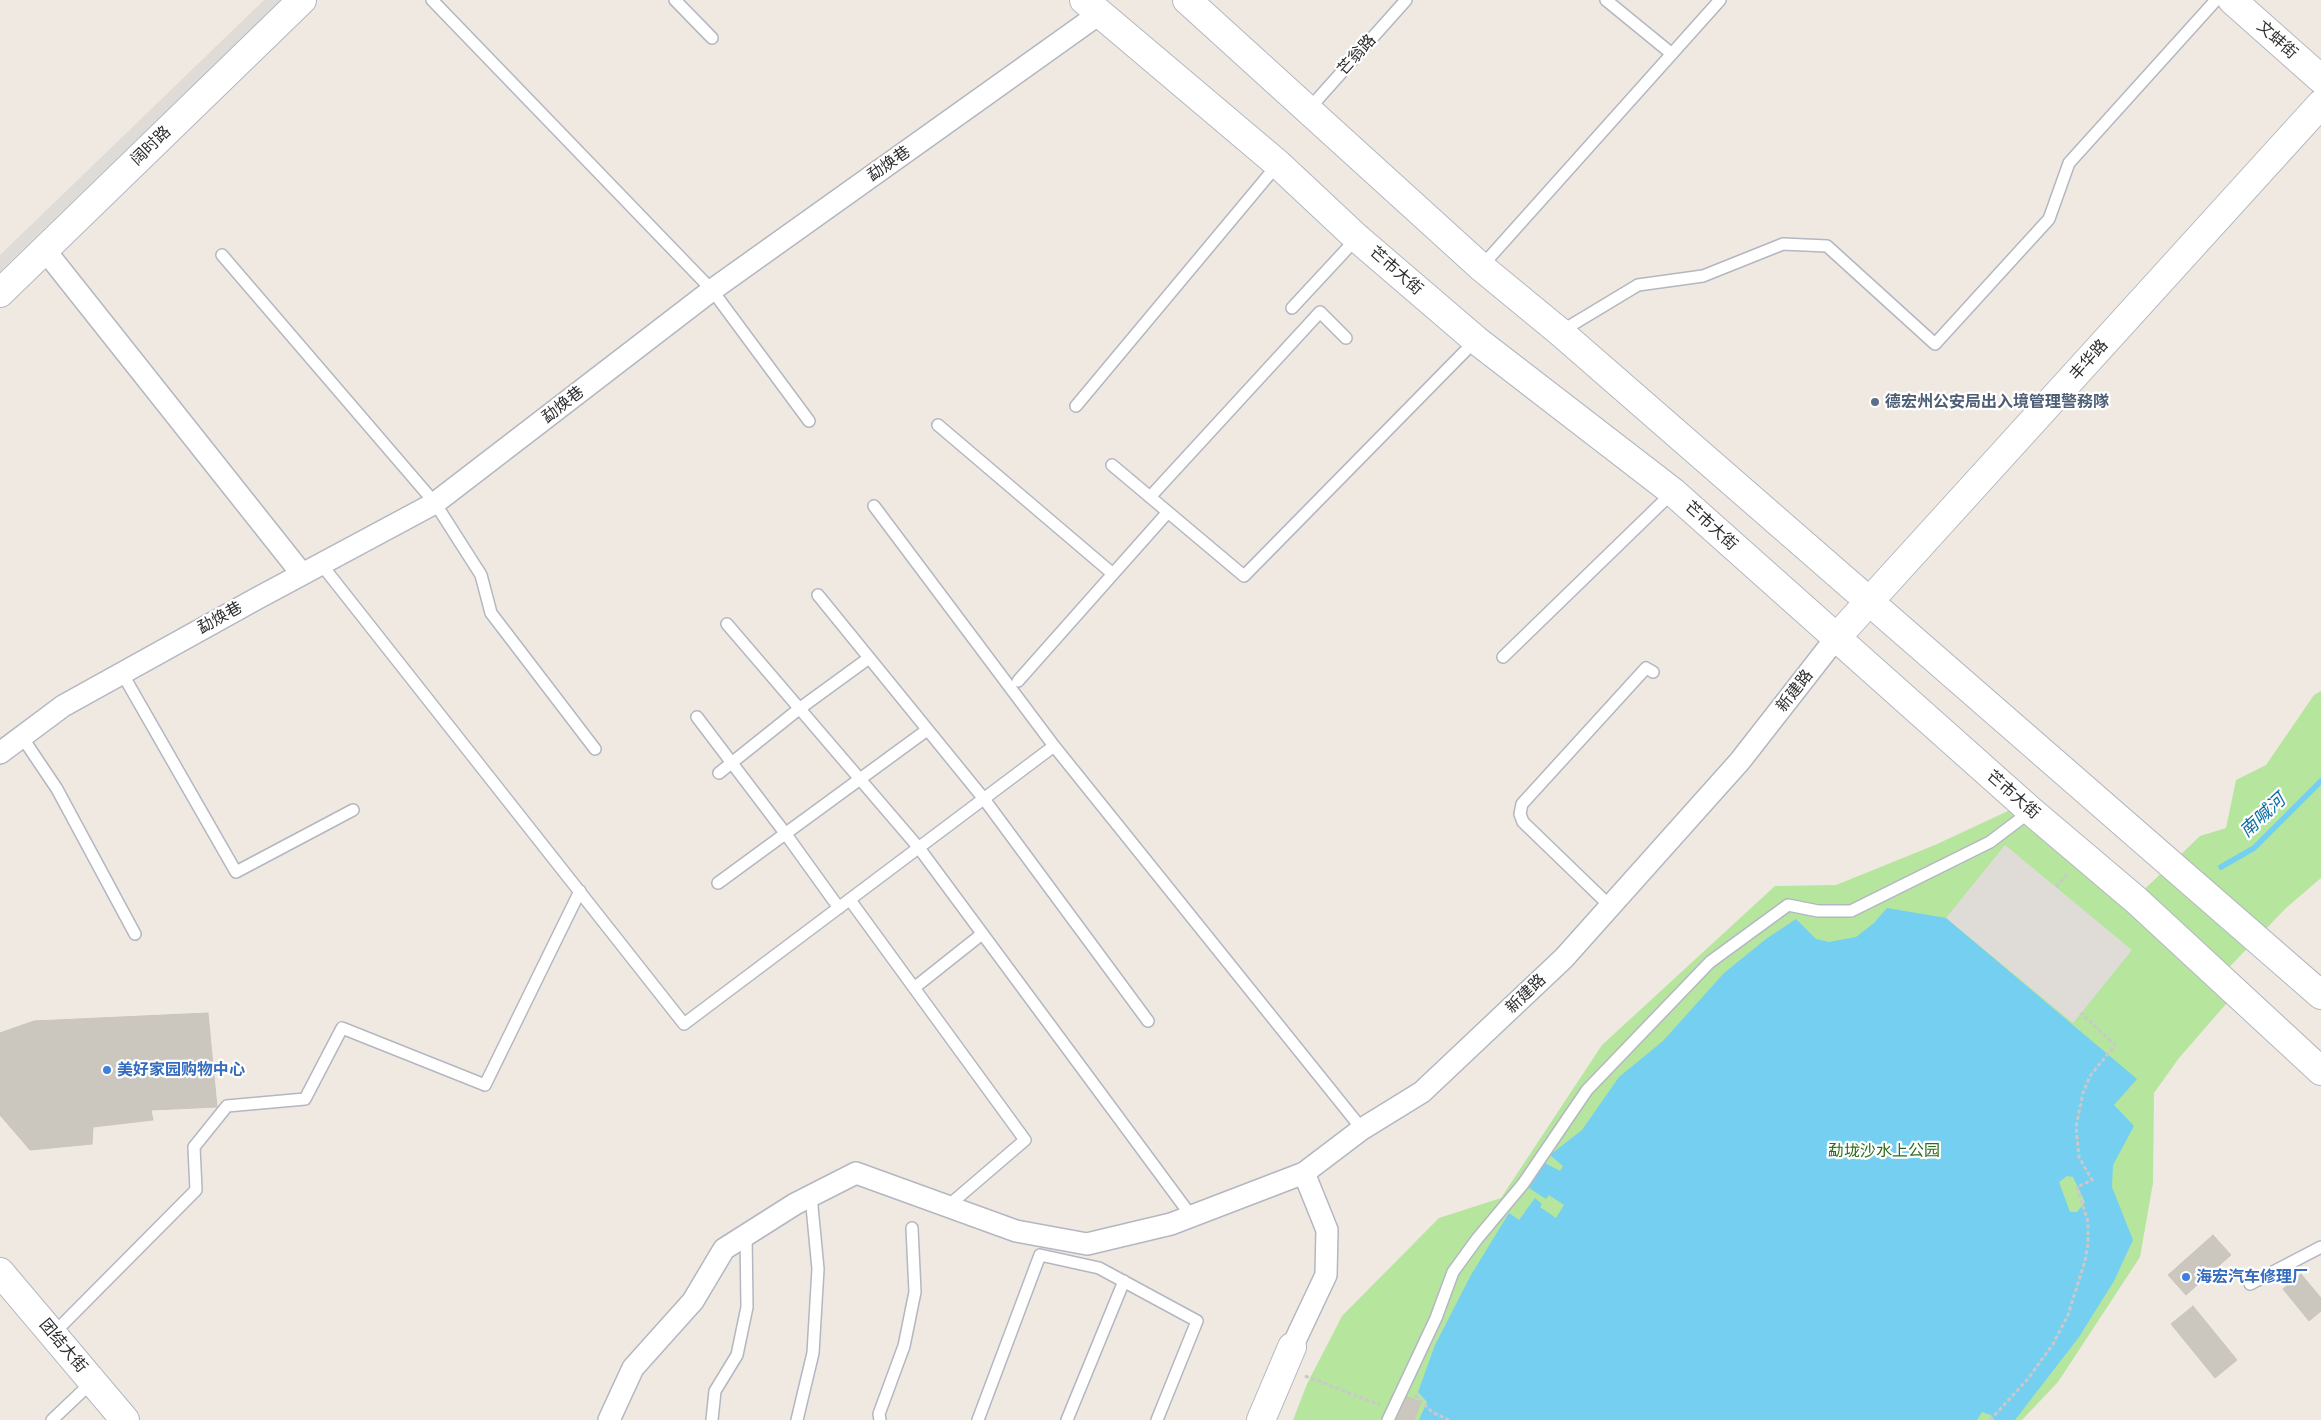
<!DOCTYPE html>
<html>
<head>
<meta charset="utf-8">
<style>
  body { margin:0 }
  canvas { display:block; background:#efe9e1 }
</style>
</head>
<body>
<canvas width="2321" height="1420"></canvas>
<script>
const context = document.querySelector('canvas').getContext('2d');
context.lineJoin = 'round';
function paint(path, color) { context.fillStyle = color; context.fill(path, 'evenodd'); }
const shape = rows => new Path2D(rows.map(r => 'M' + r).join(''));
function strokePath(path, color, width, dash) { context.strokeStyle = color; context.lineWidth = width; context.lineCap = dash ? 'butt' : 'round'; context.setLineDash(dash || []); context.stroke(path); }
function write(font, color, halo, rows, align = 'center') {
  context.font = font + ' Rubik,"Noto Sans SC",sans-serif'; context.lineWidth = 4.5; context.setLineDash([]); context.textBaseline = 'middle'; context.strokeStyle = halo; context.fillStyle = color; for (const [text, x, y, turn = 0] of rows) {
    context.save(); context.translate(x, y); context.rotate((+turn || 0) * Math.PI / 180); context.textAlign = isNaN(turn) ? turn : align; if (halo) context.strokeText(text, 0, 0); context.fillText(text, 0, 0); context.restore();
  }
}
const green = shape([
  [2321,691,2321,878,2286,908,2216,981,2233,996,2179,1058,2154,1093,2153,1183,2140,1257,2058,1382,2022,1420,1293,1420,1307,1384,1342,1316,1439,1218,1501,1198,1602,1045,1775,886,1836,885,1935,845,2023,804,2129,904,2200,836,2226,828,2236,780,2266,765,2314,695]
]);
const plaza = shape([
  [264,0,281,0,0,271,0,255],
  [2005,845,2132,950,2073,1023,1946,918]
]);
const water = shape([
  [1887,908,1946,918,2137,1079,2114,1105,2134,1126,2113,1165,2112,1187,2133,1240,2114,1281,2079,1337,2015,1420,1994,1420,1991,1415,1982,1412,1977,1420,1419,1420,1427,1402,1418,1392,1435,1345,1471,1275,1509,1213,1519,1220,1535,1198,1542,1204,1540,1207,1556,1218,1564,1205,1549,1195,1546,1199,1529,1188,1545,1163,1560,1171,1563,1166,1550,1155,1582,1130,1619,1077,1663,1041,1724,973,1766,939,1796,919,1816,939,1829,942,1856,937,1874,923],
  [2067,1176,2073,1177,2085,1202,2077,1212,2070,1212,2059,1182]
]);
const stream = shape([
  [2221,867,2254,848,2321,781]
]);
const building = shape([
  [208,1013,217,1107,151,1110,153,1120,93,1127,92,1144,30,1150,0,1115,0,1033,34,1021,208,1013],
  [2213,1235,2231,1255,2186,1295,2168,1275,2213,1235],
  [2301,1274,2321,1298,2321,1311,2309,1321,2283,1289,2301,1274],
  [2193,1306,2237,1360,2215,1378,2171,1324,2193,1306],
  [1407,1397,1421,1402,1414,1420,1396,1420,1407,1397]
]);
const path = shape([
  [2056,887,2069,872],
  [1305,1376,1380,1405],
  [1415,1395,1432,1412,1449,1420],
  [1990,1420,2027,1380,2053,1344,2068,1315,2085,1261,2088,1244,2088,1222,2077,1187,2092,1180,2079,1157,2076,1127,2083,1093,2090,1076,2115,1045,2081,1013]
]);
const lane = shape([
  [432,0,712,290,809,421],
  [675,0,712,38],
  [1606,0,1672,54],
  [1308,110,1406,0],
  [222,255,435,503,481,575,491,613,595,749],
  [1481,267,1720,0],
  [1292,308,1357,238],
  [1560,332,1638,285,1703,276,1783,244,1827,246,1935,344,2049,219,2069,163,2216,0],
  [1076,406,1278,164],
  [938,425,1113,574],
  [1112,465,1244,576,1476,340],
  [1150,497,1320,312,1346,338],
  [874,506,1054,746,1362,1129],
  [321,564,684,1024,1054,746],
  [818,595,984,799,1148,1021],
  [727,624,919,848,1192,1217],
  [1503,657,1673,492],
  [122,673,236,872,353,810],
  [1018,681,1168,512],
  [697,717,785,833,839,908],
  [22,737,57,789,135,934],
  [719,773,799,709,869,658],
  [718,883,927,730],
  [850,900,1025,1140,948,1206],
  [1610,906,1523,822,1520,814,1522,804,1646,668,1653,672],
  [914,988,982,934],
  [2250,1284,2321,1247],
  [53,1334,196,1190,194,1147,227,1106,305,1099,342,1028,485,1085,580,891],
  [52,1420,93,1381],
  [712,1420,715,1391,737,1355,747,1307,746,1234],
  [797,1420,813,1353,818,1269,811,1196],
  [880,1420,879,1414,904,1346,915,1292,912,1228],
  [978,1420,1040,1255,1099,1268,1197,1321,1157,1420],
  [1067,1420,1124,1281],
  [1388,1420,1436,1318,1453,1272,1477,1239,1523,1184,1587,1090,1710,962,1788,905,1818,911,1851,911,1990,842,2031,811]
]);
const street = shape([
  [44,249,302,574],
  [0,753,63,706,256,599,435,503,712,290,1099,14],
  [1292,1347,1326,1275,1327,1230,1304,1173,1362,1129,1422,1092,1564,958,1740,761,1836,638],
  [609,1420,633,1368,693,1301,724,1249,795,1204,856,1173,1016,1231,1087,1244,1171,1224,1304,1173]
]);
const secondary = shape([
  [1084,0,1278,164,1357,238,1476,340,1673,492,2031,811,2136,900,2321,1071],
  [1187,0,1481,267,1560,332,2321,995],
  [2232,0,2321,79],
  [0,293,302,0],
  [1836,638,2321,104],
  [0,1272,125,1420],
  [1261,1420,1292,1347]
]);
const markers = [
  [1875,402,5,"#5c6f8a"],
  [107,1070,5,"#3f7fe0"],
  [2186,1277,5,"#3f7fe0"]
];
const streetNames = [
  ["文蚌街",2277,40,42],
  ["芒翁路",1357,55,-48],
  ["阔时路",151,146,-44],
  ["勐焕巷",889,164,-35],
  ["芒市大街",1396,271,41],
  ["丰华路",2089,360,-48],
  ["勐焕巷",563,405,-38],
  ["芒市大街",1711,526,42],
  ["勐焕巷",220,618,-29],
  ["新建路",1795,691,-52],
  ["芒市大街",2013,795,41],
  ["新建路",1526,994,-44],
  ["团结大街",63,1346,50]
];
const serviceNames = [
  ["德宏州公安局出入境管理警務隊",1885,402]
];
const shopNames = [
  ["美好家园购物中心",117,1070],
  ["海宏汽车修理厂",2196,1277]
];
const parkNames = [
  ["勐垅沙水上公园",1884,1151]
];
const waterNames = [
  ["南喊河",2263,816,-43]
];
paint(green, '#b6e59e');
paint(plaza, '#dfdcd8');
paint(water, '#75cff0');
strokePath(stream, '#75cff0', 5.5);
paint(building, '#cbc7bf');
strokePath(building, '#cbc5ba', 1);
strokePath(lane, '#b4b7c1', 14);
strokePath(street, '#b4b7c1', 24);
strokePath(secondary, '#b4b7c1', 30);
strokePath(path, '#c9c9c9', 3, [4, 2.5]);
strokePath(lane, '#fff', 11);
strokePath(street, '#fff', 21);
strokePath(secondary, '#fff', 28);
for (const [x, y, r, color] of markers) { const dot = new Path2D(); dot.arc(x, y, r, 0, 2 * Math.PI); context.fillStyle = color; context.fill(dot); strokePath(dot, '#fff', 2); }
write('16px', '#2e2e2e', '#fff', streetNames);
write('bold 16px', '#4e5e75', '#fff', serviceNames, 'left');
write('bold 16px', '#366cbe', '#fff', shopNames, 'left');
write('16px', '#2c6e1b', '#fff', parkNames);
write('italic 18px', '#0d6fa3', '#fff', waterNames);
</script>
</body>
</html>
